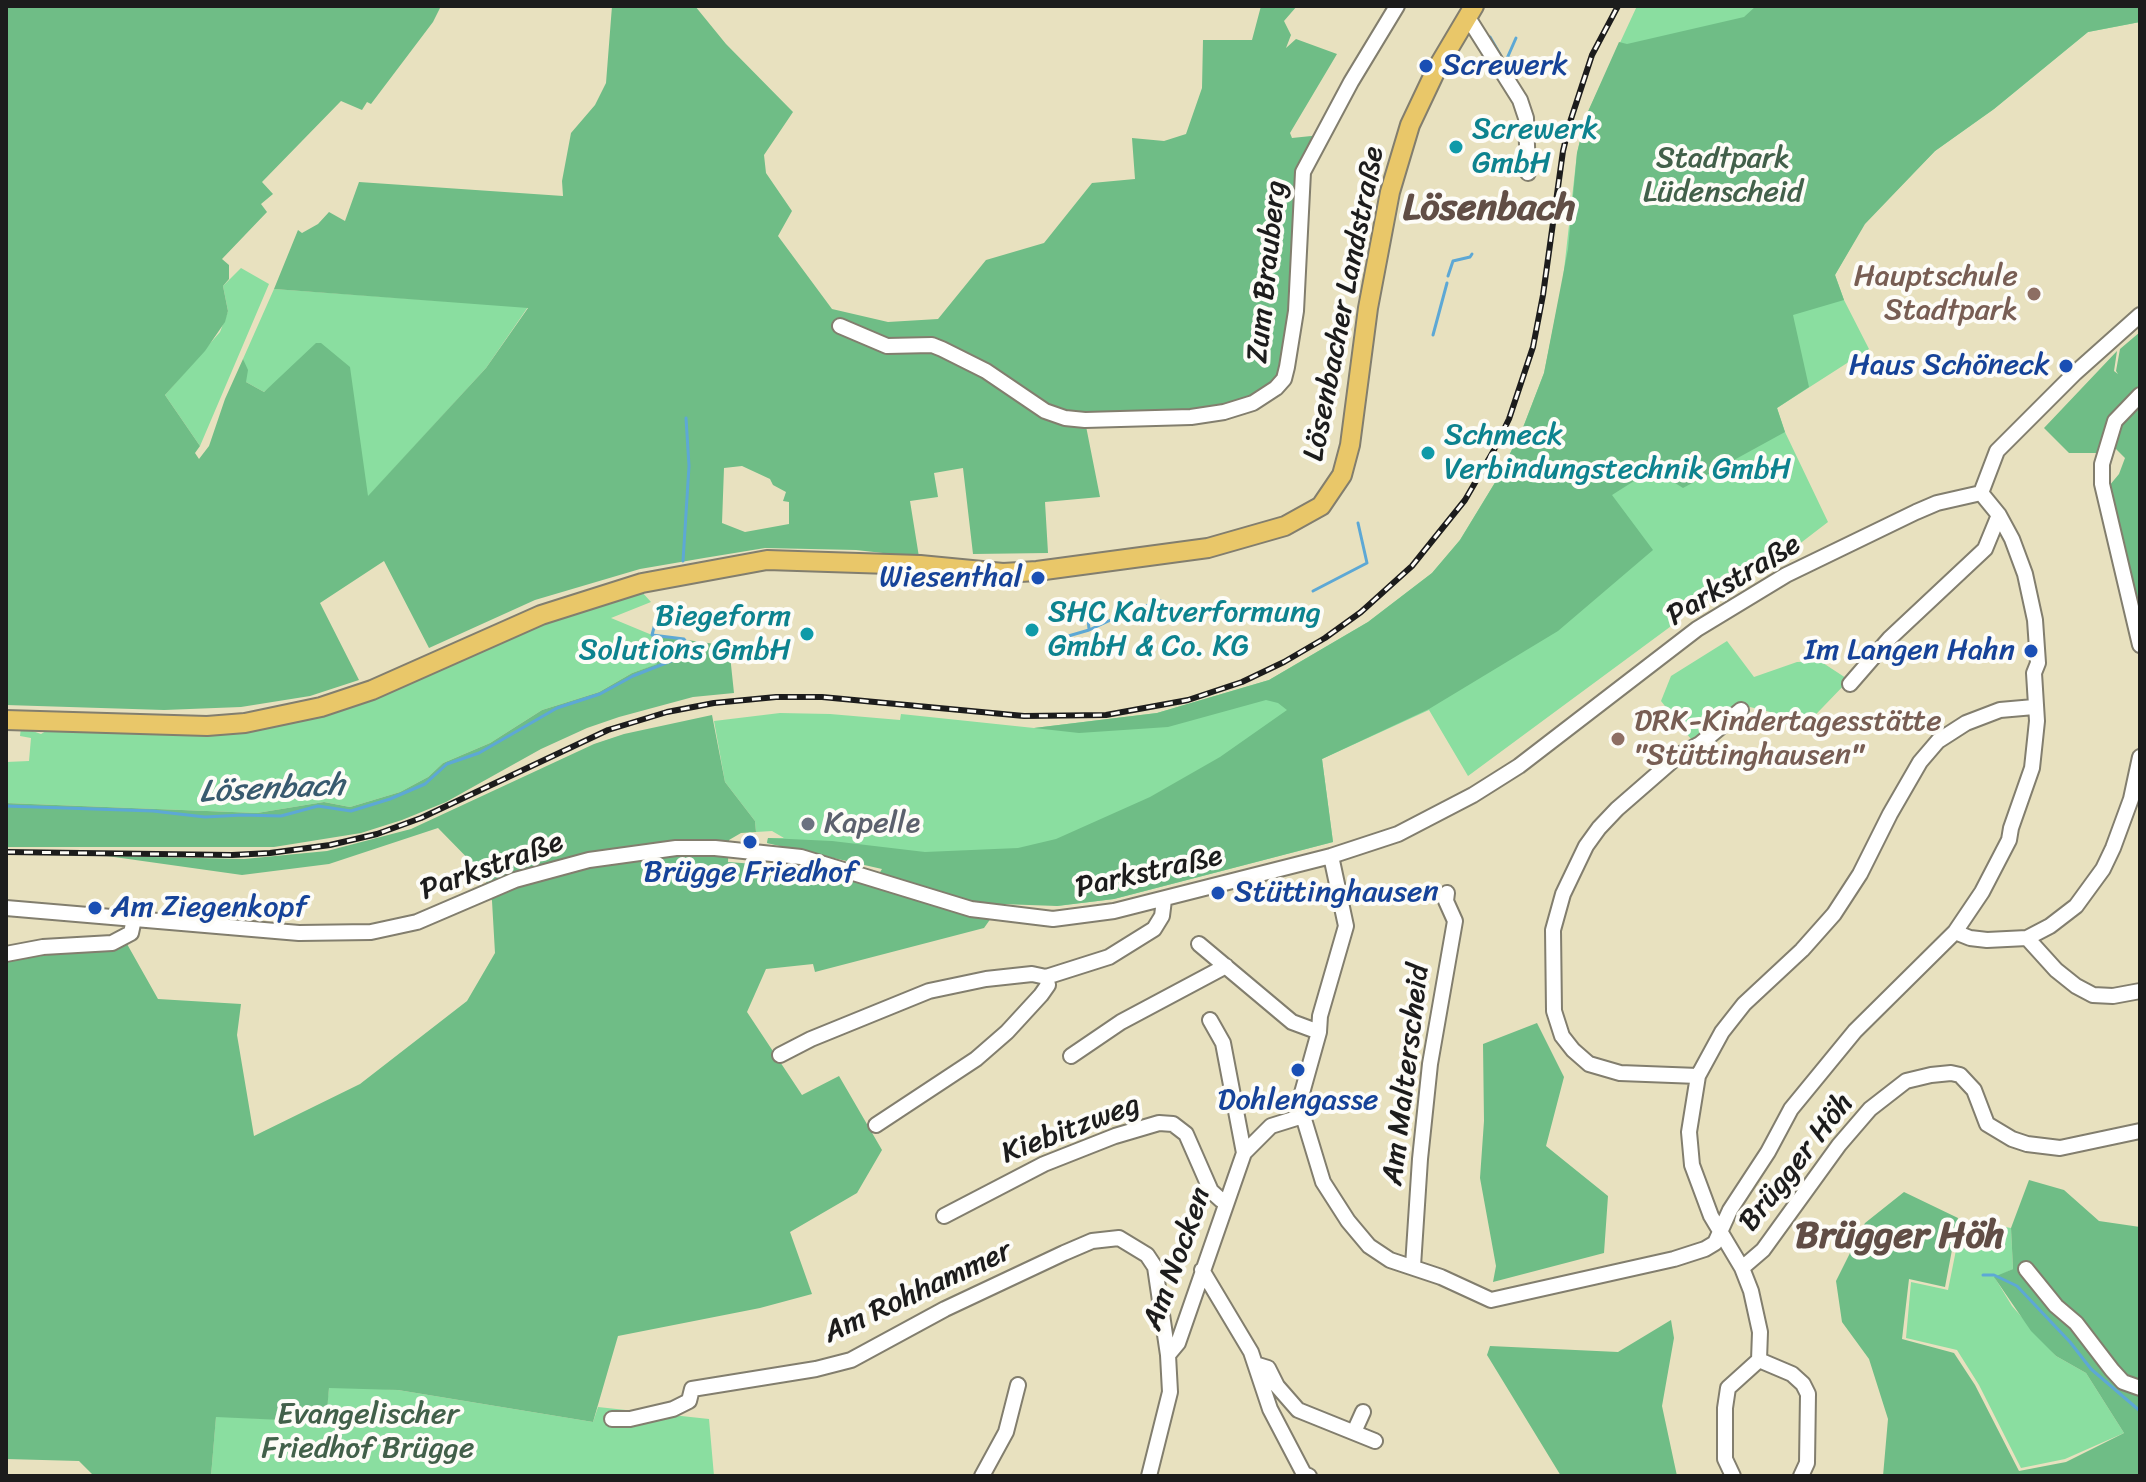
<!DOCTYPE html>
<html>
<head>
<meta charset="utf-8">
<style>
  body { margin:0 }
  #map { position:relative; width:2146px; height:1482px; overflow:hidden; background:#e8e1bf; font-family:Sriracha,sans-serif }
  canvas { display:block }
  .frame { position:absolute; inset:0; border:8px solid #1c1c1c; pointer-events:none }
</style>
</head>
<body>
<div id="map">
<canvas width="2146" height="1482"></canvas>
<div class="frame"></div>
</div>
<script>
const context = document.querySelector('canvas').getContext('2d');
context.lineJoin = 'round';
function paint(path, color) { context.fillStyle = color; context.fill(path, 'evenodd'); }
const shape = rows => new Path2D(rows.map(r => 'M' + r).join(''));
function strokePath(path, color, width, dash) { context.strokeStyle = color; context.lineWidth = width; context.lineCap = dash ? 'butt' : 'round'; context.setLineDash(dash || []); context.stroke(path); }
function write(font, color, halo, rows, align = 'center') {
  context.font = font + ' Sriracha,sans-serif'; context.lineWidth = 8; context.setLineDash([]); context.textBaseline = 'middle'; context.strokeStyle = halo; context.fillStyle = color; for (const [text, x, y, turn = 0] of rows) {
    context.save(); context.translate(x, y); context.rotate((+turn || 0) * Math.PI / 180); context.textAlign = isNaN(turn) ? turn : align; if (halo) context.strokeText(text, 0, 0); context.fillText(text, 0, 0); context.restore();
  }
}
const green = shape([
  [1637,6,2140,6,2140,22,2088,32,1994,109,1935,151,1864,224,1835,275,1844,300,1869,349,1777,408,1785,432,1828,522,1798,545,1736,581,1678,621,1468,776,1429,710,1322,759,1333,842,1114,899,1057,906,767,843,768,838,784,838,772,831,756,832,755,821,725,782,714,721,780,713,830,714,900,720,901,714,1034,728,1157,713,1269,680,1368,622,1432,573,1460,540,1499,476,1524,425,1544,373,1563,279,1577,153,1586,116],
  [241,268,269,284,200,446,165,395,220,332,228,311,223,286],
  [274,289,528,307,486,368,368,497,275,383,264,392,246,382,243,359],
  [641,591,651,602,611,618,652,635,658,664,632,673,599,692,542,710,490,743,443,763,428,777,400,792,350,807,324,802,257,813,6,803,6,762,29,761,31,738,20,736,21,727,41,734,51,728,209,734,273,727,337,709,492,644,567,615],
  [1727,641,1754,677,1797,662,1820,661,1849,680,1797,734,1774,713,1746,706,1694,743,1661,701,1671,676],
  [1962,1220,2011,1228,2013,1269,1995,1278,2012,1306,2056,1356,2086,1373,2124,1433,2065,1459,2021,1468,1979,1385,1957,1350,1906,1338,1911,1282,1948,1290],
  [360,1387,398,1390,593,1422,598,1407,709,1419,714,1476,211,1476,216,1416,325,1422,329,1388]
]);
const forest = shape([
  [6,6,441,6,433,22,371,104,367,102,362,110,341,101,262,182,273,194,261,204,267,212,222,259,229,265,229,279,223,286,228,311,225,322,205,351,165,395,200,446,195,453,199,459,209,446,225,399,243,359,248,370,246,382,264,392,316,343,321,343,350,367,368,496,486,368,528,308,274,289,298,230,302,233,318,224,329,212,345,221,359,182,563,196,562,181,571,133,595,105,606,83,612,6,695,6,726,44,793,112,764,155,766,173,792,211,778,236,832,309,888,322,938,319,986,260,1044,243,1092,183,1135,179,1132,138,1164,141,1186,134,1202,88,1203,40,1252,40,1261,6,1297,6,1284,21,1291,35,1286,48,1296,39,1337,54,1290,133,1292,138,1321,135,1309,153,1296,281,1282,378,1274,386,1223,410,1084,416,1100,497,1045,502,1048,553,973,554,963,468,934,473,938,497,910,501,919,557,856,550,765,548,704,558,640,569,535,600,429,648,384,561,320,603,359,680,310,696,241,707,164,710,6,705],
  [742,466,770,479,773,485,786,492,783,501,789,502,789,524,745,532,722,523,724,468],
  [1756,6,2140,6,2140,22,2088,32,1994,109,1935,151,1865,224,1835,275,1844,300,1793,315,1809,387,1777,408,1785,432,1683,488,1653,469,1612,495,1653,550,1558,631,1429,709,1322,759,1333,842,1114,899,1057,906,1001,904,984,928,815,972,813,964,766,969,747,1012,802,1095,839,1076,882,1150,857,1193,790,1232,812,1294,760,1308,618,1336,593,1422,398,1390,329,1388,326,1422,216,1417,211,1476,94,1476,79,1461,6,1459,6,961,127,944,158,999,241,1004,237,1035,254,1136,360,1084,467,1001,495,953,492,901,484,875,438,828,329,864,242,875,107,856,244,859,327,851,411,829,594,744,624,734,712,715,725,782,755,821,756,832,741,833,729,840,728,862,795,867,872,885,882,869,767,843,768,838,832,841,925,852,1018,848,1056,839,1150,797,1220,757,1287,710,1278,703,1266,700,1168,727,1079,733,1034,728,1157,713,1269,680,1368,622,1432,573,1460,540,1499,476,1524,425,1544,373,1568,249,1577,153,1586,116,1619,42,1627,44,1744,17],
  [2140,332,2140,607,2138,608,2109,486,2119,474,2125,458,2114,447,2098,453,2069,453,2044,428,2117,351,2114,371,2118,374,2116,371,2120,349],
  [652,635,729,646,734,693,693,697,619,717,587,728,541,749,446,802,402,820,361,833,274,847,6,847,6,803,257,813,324,802,350,807,400,792,428,777,443,763,490,743,542,710,599,692,632,673,657,664],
  [1537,1023,1564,1077,1546,1146,1608,1196,1604,1253,1493,1282,1496,1266,1480,1178,1484,1121,1483,1044],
  [2029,1180,2064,1190,2099,1221,2140,1227,2140,1476,1883,1476,1888,1419,1869,1359,1842,1322,1836,1281,1865,1223,1904,1192,1958,1218,1945,1287,1909,1279,1902,1339,1954,1353,1975,1385,2019,1471,2066,1462,2124,1433,2086,1373,2056,1356,2031,1331,1994,1277,2013,1269,2011,1228],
  [1671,1320,1674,1338,1662,1406,1677,1476,1561,1476,1487,1355,1490,1346,1618,1352]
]);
const stream = shape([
  [1490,37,1505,63],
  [1505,63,1516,38],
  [1448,276,1453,261,1470,257,1472,254],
  [1433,335,1447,283],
  [683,561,689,466,686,418],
  [1313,591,1367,563,1358,523],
  [1140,608,1161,601],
  [1087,609,1089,629],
  [1065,637,1089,630,1126,613],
  [6,806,153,811,205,817,242,815,281,816,318,806,351,811,390,799,425,784,447,764,479,753,557,708,600,694,633,676,676,659,698,659,684,639,652,635,656,620],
  [1983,1275,1994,1275,2017,1286,2070,1342,2091,1369,2140,1411]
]);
const minor = shape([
  [1467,16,1520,100,1526,118,1528,173],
  [840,326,887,346,932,345,942,349,986,371,1045,411,1065,418,1085,420,1191,417,1224,412,1253,403,1276,388,1284,379,1287,367,1296,311,1303,172,1351,82,1397,6],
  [2140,395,2115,421,2102,464,2102,484,2140,645],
  [1981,493,1997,451,2075,373,2140,315],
  [1850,684,1890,638,1985,549,1999,515],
  [1331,856,1346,926,1320,1016,1319,1032,1302,1093,1303,1116,1323,1182,1348,1221,1369,1246,1390,1260,1441,1277,1491,1300,1674,1259,1705,1249,1715,1243,1730,1210,1768,1152,1791,1109,1855,1031,1955,932,1982,892,2009,840,2011,828,2032,768,2035,740,2037,721,2034,673,2038,663,2035,620,2025,574,2012,539,1999,515,1981,493],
  [6,908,299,933,371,932,417,922,515,880,589,860,676,848,715,848,801,857,971,909,1053,919,1114,911,1331,856,1398,834,1473,795,1519,766,1697,629,1786,575,1916,512,1937,503,1981,493],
  [1955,932,1970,938,1987,940,2027,938,2050,926,2076,906,2103,869,2113,848,2131,799,2140,757],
  [2027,938,2056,970,2076,986,2093,995,2113,996,2140,991],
  [1199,944,1292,1022,1319,1032],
  [6,954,43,947,112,943,131,933,134,919],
  [1210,1020,1223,1043,1244,1153],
  [780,1055,811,1039,929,991,986,979,1032,974,1046,977,1109,957,1154,929,1162,916,1164,900],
  [1071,1056,1121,1022,1226,966],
  [1698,1076,1620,1073,1589,1064,1573,1050,1562,1036,1554,1011,1553,930,1563,894,1586,846,1599,828,1617,809,1679,755,1700,744,1741,710],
  [876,1125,976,1059,1007,1032,1041,995,1048,985,1046,977],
  [944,1216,1044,1164,1115,1136,1159,1123,1173,1124,1186,1134,1211,1191,1221,1200,1227,1202],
  [1413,1266,1420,1159,1430,1064,1455,921,1446,901,1447,893],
  [1742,1268,1763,1250,1839,1145,1870,1109,1906,1081,1931,1075,1951,1073,1960,1075,1974,1090,1987,1124,2012,1139,2027,1144,2060,1148,2140,1131],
  [2026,1269,2056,1306,2076,1323,2112,1370,2123,1382,2140,1388],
  [1202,1270,1251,1352,1270,1409,1304,1474,1309,1476],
  [1759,1360,1792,1374,1803,1384,1808,1394,1807,1463,1801,1476],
  [1255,1364,1268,1368,1277,1386,1298,1410,1375,1441],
  [612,1419,630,1419,673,1409,689,1401,692,1389,816,1369,851,1360,945,1309,1064,1253,1092,1241,1119,1238,1147,1255,1155,1267,1168,1355],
  [1354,1432,1363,1412],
  [982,1476,1006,1432,1018,1385],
  [1149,1476,1170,1392,1168,1355,1178,1343,1244,1153,1271,1126,1303,1116],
  [1733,1476,1725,1459,1725,1408,1728,1388,1759,1360,1760,1332,1751,1291,1742,1268,1711,1216,1692,1165,1689,1132,1698,1076,1722,1032,1744,1004,1802,950,1834,914,1860,874,1890,814,1920,762,1938,741,1966,723,2000,710,2034,707]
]);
const major = shape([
  [6,720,207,726,245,723,321,707,372,690,541,615,642,583,767,560,920,565,1003,573,1037,571,1208,548,1285,526,1321,506,1342,475,1350,445,1368,308,1390,192,1410,125,1436,70,1474,6]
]);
const rail = shape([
  [6,852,232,855,270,853,330,845,377,834,421,818,608,730,667,712,714,703,776,697,822,697,1024,716,1106,715,1188,700,1242,682,1284,662,1325,638,1361,612,1412,566,1465,500,1494,450,1509,419,1533,347,1543,295,1563,151,1570,122,1592,55,1618,6]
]);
const markers = [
  [1426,66,8,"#1a4fb4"],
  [1456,147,8,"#0f9aa8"],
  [2034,294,8,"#8d6e63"],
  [2066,366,8,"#1a4fb4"],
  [1428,453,8,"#0f9aa8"],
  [1038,578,8,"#1a4fb4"],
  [1032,630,8,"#0f9aa8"],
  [807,634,8,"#0f9aa8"],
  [2031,651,8,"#1a4fb4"],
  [1618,739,8,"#8d6e63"],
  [808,824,8,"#6b7280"],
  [750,842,8,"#1a4fb4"],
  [1218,893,8,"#1a4fb4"],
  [95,908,8,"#1a4fb4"],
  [1298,1070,8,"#1a4fb4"]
];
const transitNames = [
  ["Screwerk",1442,66],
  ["Haus Schöneck",2050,366,"right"],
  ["Wiesenthal",1022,578,"right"],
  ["Im Langen Hahn",2015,651,"right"],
  ["Brügge Friedhof",750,873,"center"],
  ["Stüttinghausen",1234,893],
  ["Am Ziegenkopf",111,908],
  ["Dohlengasse",1298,1101,"center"]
];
const cultureNames = [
  ["Screwerk",1472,130],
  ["GmbH",1472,164],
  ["Schmeck",1444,436],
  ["Verbindungstechnik GmbH",1444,470],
  ["SHC Kaltverformung",1048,613],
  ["GmbH & Co. KG",1048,647],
  ["Biegeform",791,617,"right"],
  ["Solutions GmbH",791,651,"right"]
];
const parkNames = [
  ["Stadtpark",1723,159],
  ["Lüdenscheid",1723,193],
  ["Evangelischer",368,1415],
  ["Friedhof Brügge",368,1449]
];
const streetNames = [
  ["Zum Brauberg",1268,272,-84],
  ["Lösenbacher Landstraße",1345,304,-79],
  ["Parkstraße",1734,581,-31],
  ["Parkstraße",492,867,-20],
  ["Parkstraße",1149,873,-13],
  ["Am Malterscheid",1407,1075,-83],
  ["Kiebitzweg",1071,1130,-21],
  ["Brügger Höh",1797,1163,-52],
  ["Am Nocken",1178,1259,-70],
  ["Am Rohhammer",918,1293,-25]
];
const educationNames = [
  ["Hauptschule",2018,277],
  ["Stadtpark",2018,311],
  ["DRK-Kindertagesstätte",1634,722,"left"],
  ["\"Stüttinghausen\"",1634,756,"left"]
];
const worshipNames = [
  ["Kapelle",824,824]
];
const waterNames = [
  ["Lösenbach",272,790,-3]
];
const districtNames = [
  ["Lösenbach",1489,209],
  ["Brügger Höh",1900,1237]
];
paint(green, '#8adea0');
paint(forest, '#6fbd86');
strokePath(stream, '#5da8d5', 3);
strokePath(minor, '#827e6e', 18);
strokePath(major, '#827e6e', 22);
strokePath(minor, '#fff', 14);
strokePath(major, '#e9c769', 18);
strokePath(rail, '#1c1c1c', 6);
strokePath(rail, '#fdfcf7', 3, [9]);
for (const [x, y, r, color] of markers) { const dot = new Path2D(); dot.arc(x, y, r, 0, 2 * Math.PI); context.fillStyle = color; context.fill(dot); strokePath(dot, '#fdfcf7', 3); }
write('30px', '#164399', '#fdfcf7', transitNames, 'left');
write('30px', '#0d838f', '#fdfcf7', cultureNames, 'left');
write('30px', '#42604a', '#fdfcf7', parkNames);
write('30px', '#1c1c1c', '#fdfcf7', streetNames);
write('30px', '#785e54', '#fdfcf7', educationNames, 'right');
write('30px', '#5b616d', '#fdfcf7', worshipNames, 'left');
write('italic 32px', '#395b6f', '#fdfcf7', waterNames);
write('bold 38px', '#614e46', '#fdfcf7', districtNames);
</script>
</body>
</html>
